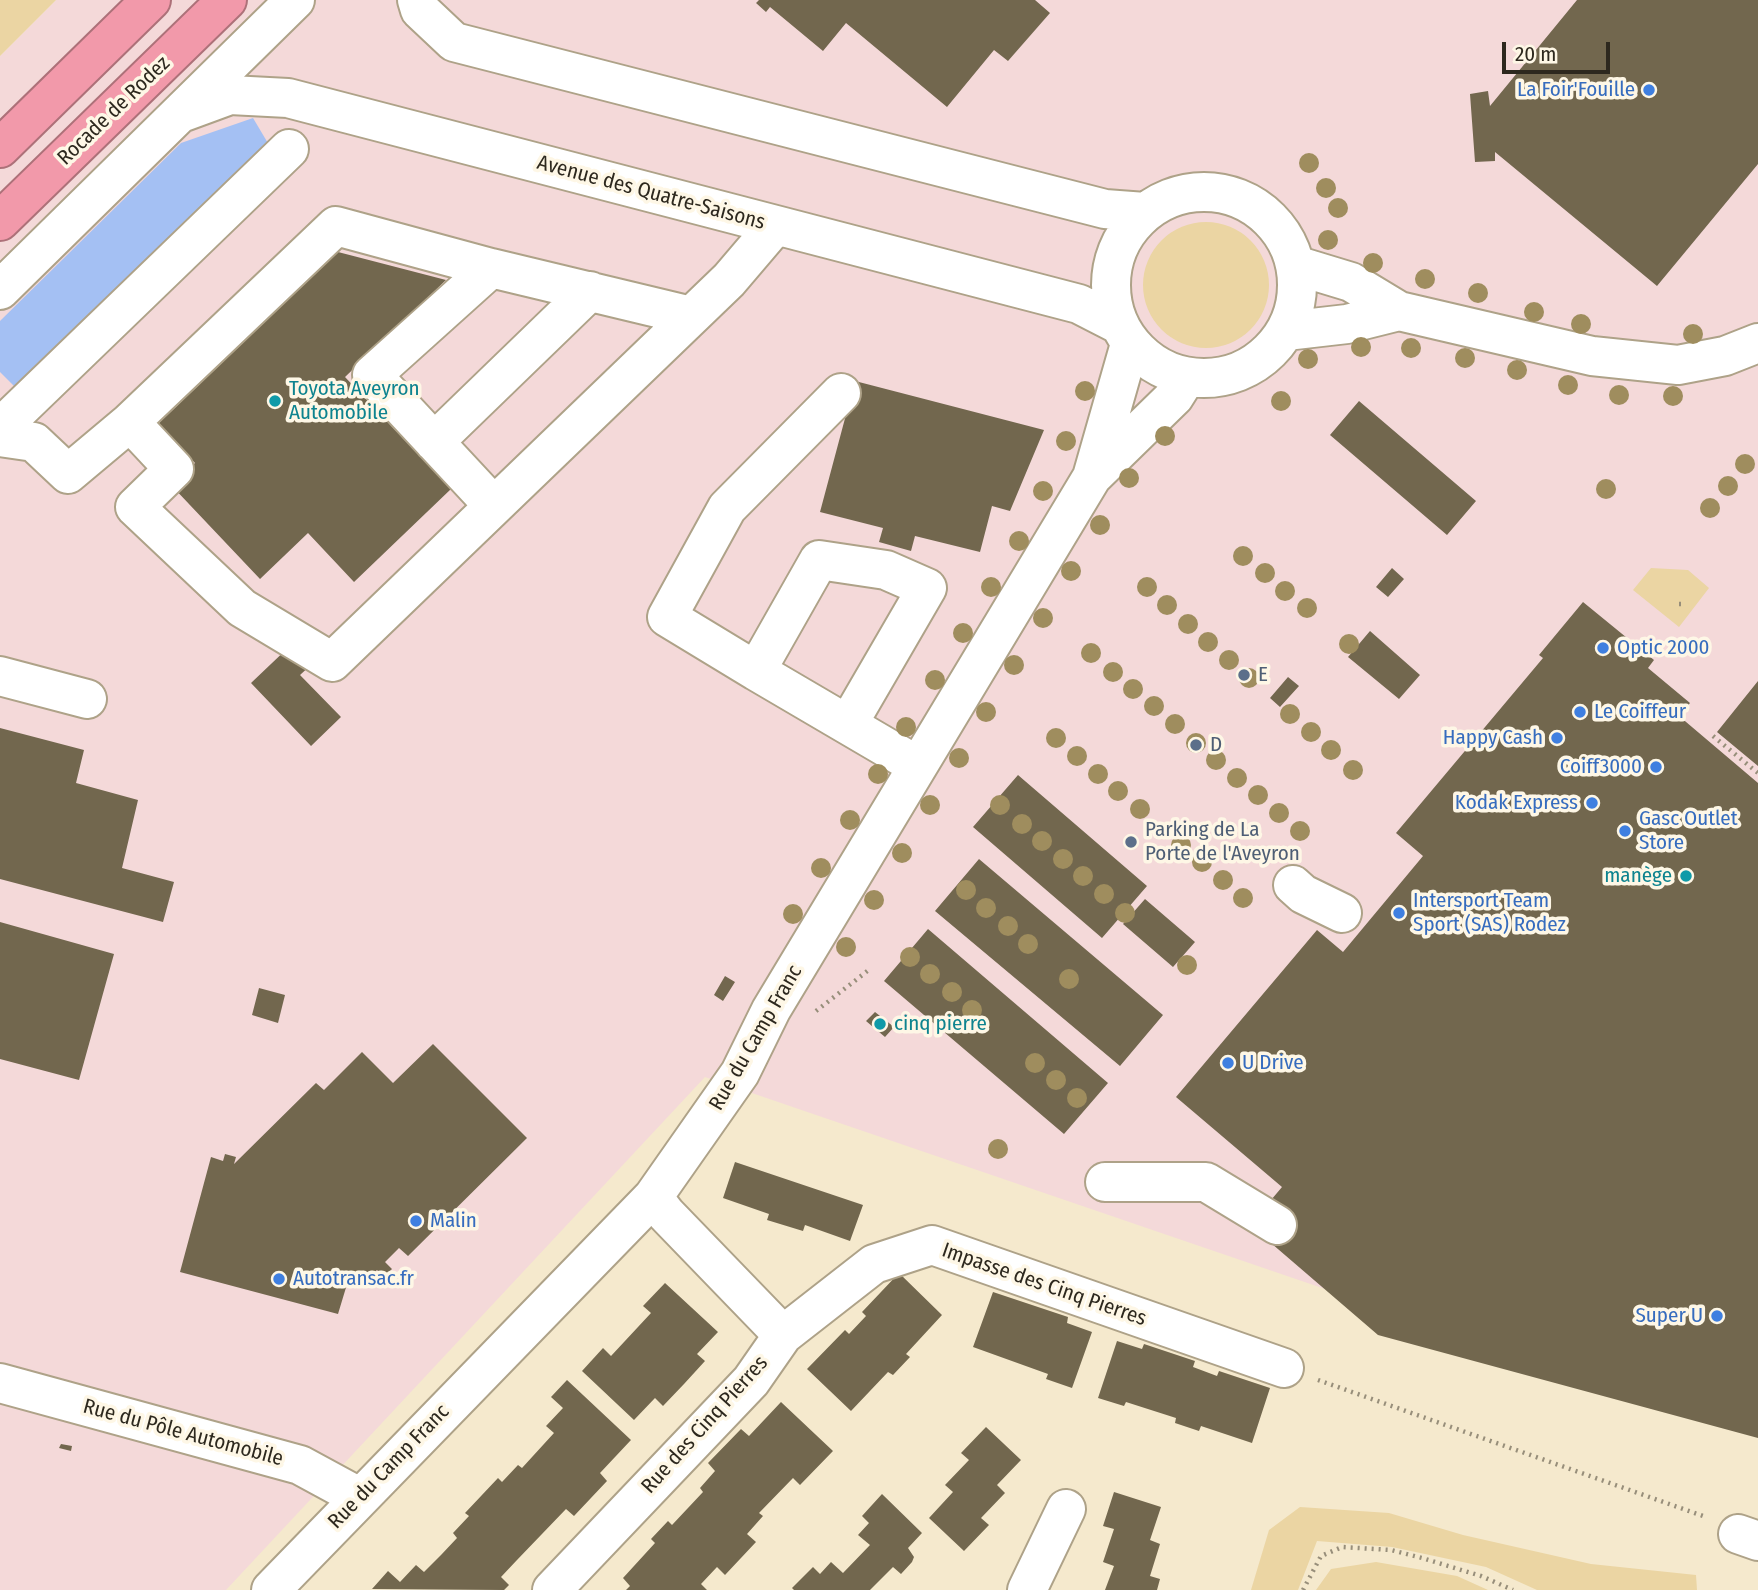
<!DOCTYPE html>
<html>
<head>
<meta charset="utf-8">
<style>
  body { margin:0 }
  #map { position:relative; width:1758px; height:1590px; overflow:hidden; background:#f5e9cd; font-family:"Fira Sans Condensed",sans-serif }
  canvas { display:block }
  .scale { position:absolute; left:1502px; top:42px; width:108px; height:32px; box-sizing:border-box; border:4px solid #2d281e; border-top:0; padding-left:9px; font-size:21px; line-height:24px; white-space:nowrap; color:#2d281e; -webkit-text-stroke:5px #fef7e6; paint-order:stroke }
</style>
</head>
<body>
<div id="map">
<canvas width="1758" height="1590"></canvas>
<div class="scale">20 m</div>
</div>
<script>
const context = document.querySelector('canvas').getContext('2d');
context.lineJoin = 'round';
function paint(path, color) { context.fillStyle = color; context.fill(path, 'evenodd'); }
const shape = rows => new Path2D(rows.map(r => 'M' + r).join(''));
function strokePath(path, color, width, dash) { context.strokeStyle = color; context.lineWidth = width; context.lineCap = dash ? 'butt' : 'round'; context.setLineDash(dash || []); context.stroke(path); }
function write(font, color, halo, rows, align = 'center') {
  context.font = font + ' "Fira Sans Condensed",sans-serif'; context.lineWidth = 7; context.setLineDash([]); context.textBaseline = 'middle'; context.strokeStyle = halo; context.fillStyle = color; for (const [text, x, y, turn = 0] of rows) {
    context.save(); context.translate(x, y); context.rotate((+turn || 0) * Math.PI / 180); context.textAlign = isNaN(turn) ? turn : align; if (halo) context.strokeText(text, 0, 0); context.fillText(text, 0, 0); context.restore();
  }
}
const commercial = shape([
  [56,0,1758,0,1758,1437,705,1077,226,1590,0,1590,0,56]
]);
const green = shape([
  [0,0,56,0,0,56],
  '1143 285a63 63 0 1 1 126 0a63 63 0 1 1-126 0Z',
  [1651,568,1688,570,1709,588,1679,627,1633,590],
  [1300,1507,1389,1513,1463,1535,1591,1564,1696,1575,1697,1590,1537,1590,1486,1567,1392,1547,1317,1541,1298,1590,1251,1590,1269,1530],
  [1376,1562,1457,1576,1488,1590,1316,1590,1331,1569]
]);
const water = shape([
  [253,118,272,150,22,394,0,372,0,321,181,143]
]);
const building = shape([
  [759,0,1035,0,1050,13,1008,61,994,50,947,107,846,23,823,51,770,7,766,12,756,3],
  [1577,0,1758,0,1758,164,1657,286,1495,152,1495,161,1475,162,1470,94,1488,91,1490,106],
  [338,252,446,280,345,377,451,489,354,582,308,533,260,579,171,485,195,463,158,424],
  [855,381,1044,430,1010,511,992,506,980,552,915,536,911,551,879,542,883,528,820,512],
  [1359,401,1476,501,1447,535,1330,435],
  [1392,568,1404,579,1388,597,1376,587],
  [1583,602,1654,660,1648,668,1690,703,1679,716,1758,783,1758,1438,1378,1335,1250,1225,1282,1187,1176,1097,1317,930,1343,952,1423,856,1396,833,1543,658,1539,655],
  [1370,631,1420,675,1399,699,1348,657],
  [292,644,312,664,300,675,341,717,311,746,251,683],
  [1288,677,1299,686,1280,707,1270,698],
  [1758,681,1758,766,1717,732],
  [0,728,84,750,76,783,138,800,122,868,174,882,163,922,0,879],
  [1018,775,1147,886,1102,938,973,827],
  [979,859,1163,1015,1120,1066,935,911],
  [1145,899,1195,942,1173,967,1123,924],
  [0,922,114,954,79,1080,0,1059],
  [928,929,1108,1083,1064,1134,884,981],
  [725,976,735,982,723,1001,714,995],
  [259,988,285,995,278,1023,252,1015],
  [875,1012,894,1027,885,1037,866,1021],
  [433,1044,527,1138,408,1256,399,1248,385,1262,392,1269,384,1277,377,1270,370,1276,351,1271,338,1314,180,1272,211,1157,223,1161,225,1154,236,1157,234,1164,316,1083,324,1090,362,1052,393,1083],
  [735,1162,863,1205,850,1241,805,1225,803,1231,767,1220,769,1214,723,1198],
  [899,1273,942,1315,906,1354,910,1357,893,1375,888,1372,851,1411,807,1369,845,1330,849,1334,866,1316,862,1312],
  [665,1283,718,1332,697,1354,705,1361,684,1384,663,1406,655,1398,634,1420,582,1371,603,1348,611,1356,651,1313,643,1306],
  [993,1292,1068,1317,1067,1323,1092,1332,1072,1388,1046,1379,1048,1374,973,1347],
  [1117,1341,1142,1349,1144,1344,1195,1361,1193,1367,1217,1376,1219,1371,1270,1388,1252,1443,1201,1426,1199,1431,1175,1423,1176,1418,1126,1402,1124,1406,1098,1398],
  [567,1380,631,1440,600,1473,607,1481,574,1516,566,1509,517,1560,501,1577,509,1585,504,1590,372,1589,388,1571,400,1582,416,1565,424,1572,441,1555,457,1538,453,1533,469,1516,465,1513,498,1478,502,1482,518,1465,522,1468,554,1433,546,1426,563,1408,551,1397],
  [781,1402,833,1451,800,1485,793,1478,759,1513,763,1516,747,1534,756,1542,725,1575,717,1567,701,1584,707,1590,626,1590,630,1586,623,1578,655,1543,651,1539,668,1521,672,1525,703,1492,700,1488,715,1471,708,1463,741,1429,749,1436],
  [986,1427,1021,1460,997,1485,1005,1493,981,1518,989,1525,964,1551,929,1518,953,1492,945,1485,969,1460,961,1453],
  [61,1444,72,1446,71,1451,59,1448],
  [1114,1492,1161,1507,1150,1540,1160,1544,1150,1576,1160,1579,1157,1590,1105,1590,1114,1566,1103,1562,1114,1529,1103,1526],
  [882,1494,922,1533,908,1548,914,1557,912,1562,901,1574,893,1567,870,1590,794,1590,792,1588,813,1567,820,1574,831,1562,843,1573,870,1545,858,1535,869,1523,862,1516]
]);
const path = shape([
  [1679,604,1681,604],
  [1713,736,1758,773],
  [816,1011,870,969],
  [1318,1380,1706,1517],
  [1303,1590,1321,1556,1342,1547,1391,1550,1422,1558,1481,1576,1513,1590]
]);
const minor = shape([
  [417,0,420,10,454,42,1105,209,1145,212],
  [181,113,230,95,288,98,1079,304,1118,324],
  '1111 285a93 93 0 1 1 186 0a93 93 0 1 1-186 0Z',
  [1295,265,1351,282,1399,311,1592,356,1678,365,1725,356,1758,343],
  [491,268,336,226,130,422,174,469,135,507,242,608,332,662,729,280,775,226],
  [0,290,295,0],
  [1286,331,1347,324,1399,311],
  [0,428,289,149],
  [0,437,34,442,68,474,130,422],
  [434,442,590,291],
  [1092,477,1174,397,1186,378],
  [493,505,372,375,491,268,691,316],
  [756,671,667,617,727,508,841,393],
  [0,676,87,699],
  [848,724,927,588,886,570,819,560,756,671,918,766],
  [1293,885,1303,894,1342,913],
  [1105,1182,1206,1182,1277,1225],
  [653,1197,666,1214,783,1335],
  [0,1383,300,1465,359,1497],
  [1738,1534,1758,1541],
  [271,1590,653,1197,740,1073,771,1010,1092,477,1130,344],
  [552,1590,751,1381,783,1335,874,1264,932,1245,1284,1368],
  [1027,1590,1066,1509]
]);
const highway = shape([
  [0,148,151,0],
  [0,221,227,0]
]);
const trees = [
  [1309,163],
  [1326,188],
  [1338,208],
  [1328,240],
  [1373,263],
  [1425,279],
  [1478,293],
  [1534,312],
  [1581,324],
  [1693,334],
  [1361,347],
  [1411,348],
  [1465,358],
  [1308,359],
  [1517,370],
  [1568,385],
  [1085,391],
  [1619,395],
  [1673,396],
  [1281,401],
  [1165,436],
  [1066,441],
  [1745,464],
  [1129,478],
  [1728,486],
  [1606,489],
  [1043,491],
  [1710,508],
  [1100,525],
  [1019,541],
  [1243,556],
  [1071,571],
  [1265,573],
  [991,587],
  [1147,587],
  [1285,591],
  [1167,605],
  [1307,608],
  [1043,618],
  [1188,624],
  [963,633],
  [1208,642],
  [1349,644],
  [1091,653],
  [1229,660],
  [1014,665],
  [1113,672],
  [1249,678],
  [935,680],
  [1133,689],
  [1154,706],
  [986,712],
  [1290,714],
  [1175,724],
  [906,727],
  [1311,732],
  [1056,738],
  [1196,743],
  [1331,750],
  [1077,756],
  [959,758],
  [1216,760],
  [1353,770],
  [878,774],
  [1098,774],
  [1237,778],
  [1118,791],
  [1258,795],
  [930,805],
  [1000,805],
  [1140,809],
  [1279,813],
  [850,820],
  [1022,824],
  [1300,831],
  [1042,841],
  [1181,845],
  [902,853],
  [1063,859],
  [1202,862],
  [821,868],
  [1083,876],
  [1223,880],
  [966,890],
  [1104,894],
  [1243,898],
  [874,900],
  [986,908],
  [1125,913],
  [793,914],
  [1008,926],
  [1028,944],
  [846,947],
  [910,957],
  [1187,965],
  [930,974],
  [1069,979],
  [952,992],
  [972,1010],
  [1035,1063],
  [1056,1080],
  [1077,1098],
  [998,1149]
];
const markers = [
  [1649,90,7,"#3f7fe0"],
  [275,401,7,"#0f9aa8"],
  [1603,648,7,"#3f7fe0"],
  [1244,675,7,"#5c6f8a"],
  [1580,712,7,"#3f7fe0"],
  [1557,738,7,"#3f7fe0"],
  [1196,745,7,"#5c6f8a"],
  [1656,767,7,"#3f7fe0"],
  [1592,803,7,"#3f7fe0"],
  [1625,831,7,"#3f7fe0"],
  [1131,842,7,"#5c6f8a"],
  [1686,876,7,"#0f9aa8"],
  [1399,913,7,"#3f7fe0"],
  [880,1024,7,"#0f9aa8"],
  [1228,1063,7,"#3f7fe0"],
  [416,1221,7,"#3f7fe0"],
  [279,1279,7,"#3f7fe0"],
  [1717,1316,7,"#3f7fe0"]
];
const shopNames = [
  ["La Foir'Fouille",1635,90,"right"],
  ["Optic 2000",1617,648],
  ["Le Coiffeur",1594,712],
  ["Happy Cash",1543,738,"right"],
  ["Coiff3000",1642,767,"right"],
  ["Kodak Express",1578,803,"right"],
  ["Gasc Outlet",1639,819],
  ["Store",1639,843],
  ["Intersport Team",1413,901],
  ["Sport (SAS) Rodez",1413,925],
  ["U Drive",1242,1063],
  ["Malin",430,1221],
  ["Autotransac.fr",293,1279],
  ["Super U",1703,1316,"right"]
];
const streetNames = [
  ["Rocade de Rodez",114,111,-44],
  ["Avenue des Quatre-Saisons",651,193,15],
  ["Rue du Camp Franc",756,1038,-60],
  ["Impasse des Cinq Pierres",1044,1285,19],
  ["Rue des Cinq Pierres",705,1425,-48],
  ["Rue du Pôle Automobile",183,1433,15],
  ["Rue du Camp Franc",389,1467,-46]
];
const cultureNames = [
  ["Toyota Aveyron",289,389],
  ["Automobile",289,413],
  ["manège",1672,876,"right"],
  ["cinq pierre",894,1024]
];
const serviceNames = [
  ["E",1258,675],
  ["D",1210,745],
  ["Parking de La",1145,830],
  ["Porte de l'Aveyron",1145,854]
];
paint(commercial, '#f4d9d9');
paint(green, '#ebd5a3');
paint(water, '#a4c0f3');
paint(building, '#72674e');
strokePath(minor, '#aea288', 42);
strokePath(highway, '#ad7179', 42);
strokePath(path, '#978e7a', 4.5, [2, 5]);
strokePath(minor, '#fff', 38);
strokePath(highway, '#f299aa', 38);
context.fillStyle = '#9f8d5e';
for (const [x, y] of trees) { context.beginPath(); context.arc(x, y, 10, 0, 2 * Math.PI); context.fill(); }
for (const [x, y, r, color] of markers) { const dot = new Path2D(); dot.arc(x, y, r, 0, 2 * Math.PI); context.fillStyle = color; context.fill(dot); strokePath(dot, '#fef7e6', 2.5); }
write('21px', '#366cbe', '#fef7e6', shopNames, 'left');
write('21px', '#2d281e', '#fef7e6', streetNames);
write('21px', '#0d838f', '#fef7e6', cultureNames, 'left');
write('21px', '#4e5e75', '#fef7e6', serviceNames, 'left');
</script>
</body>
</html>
